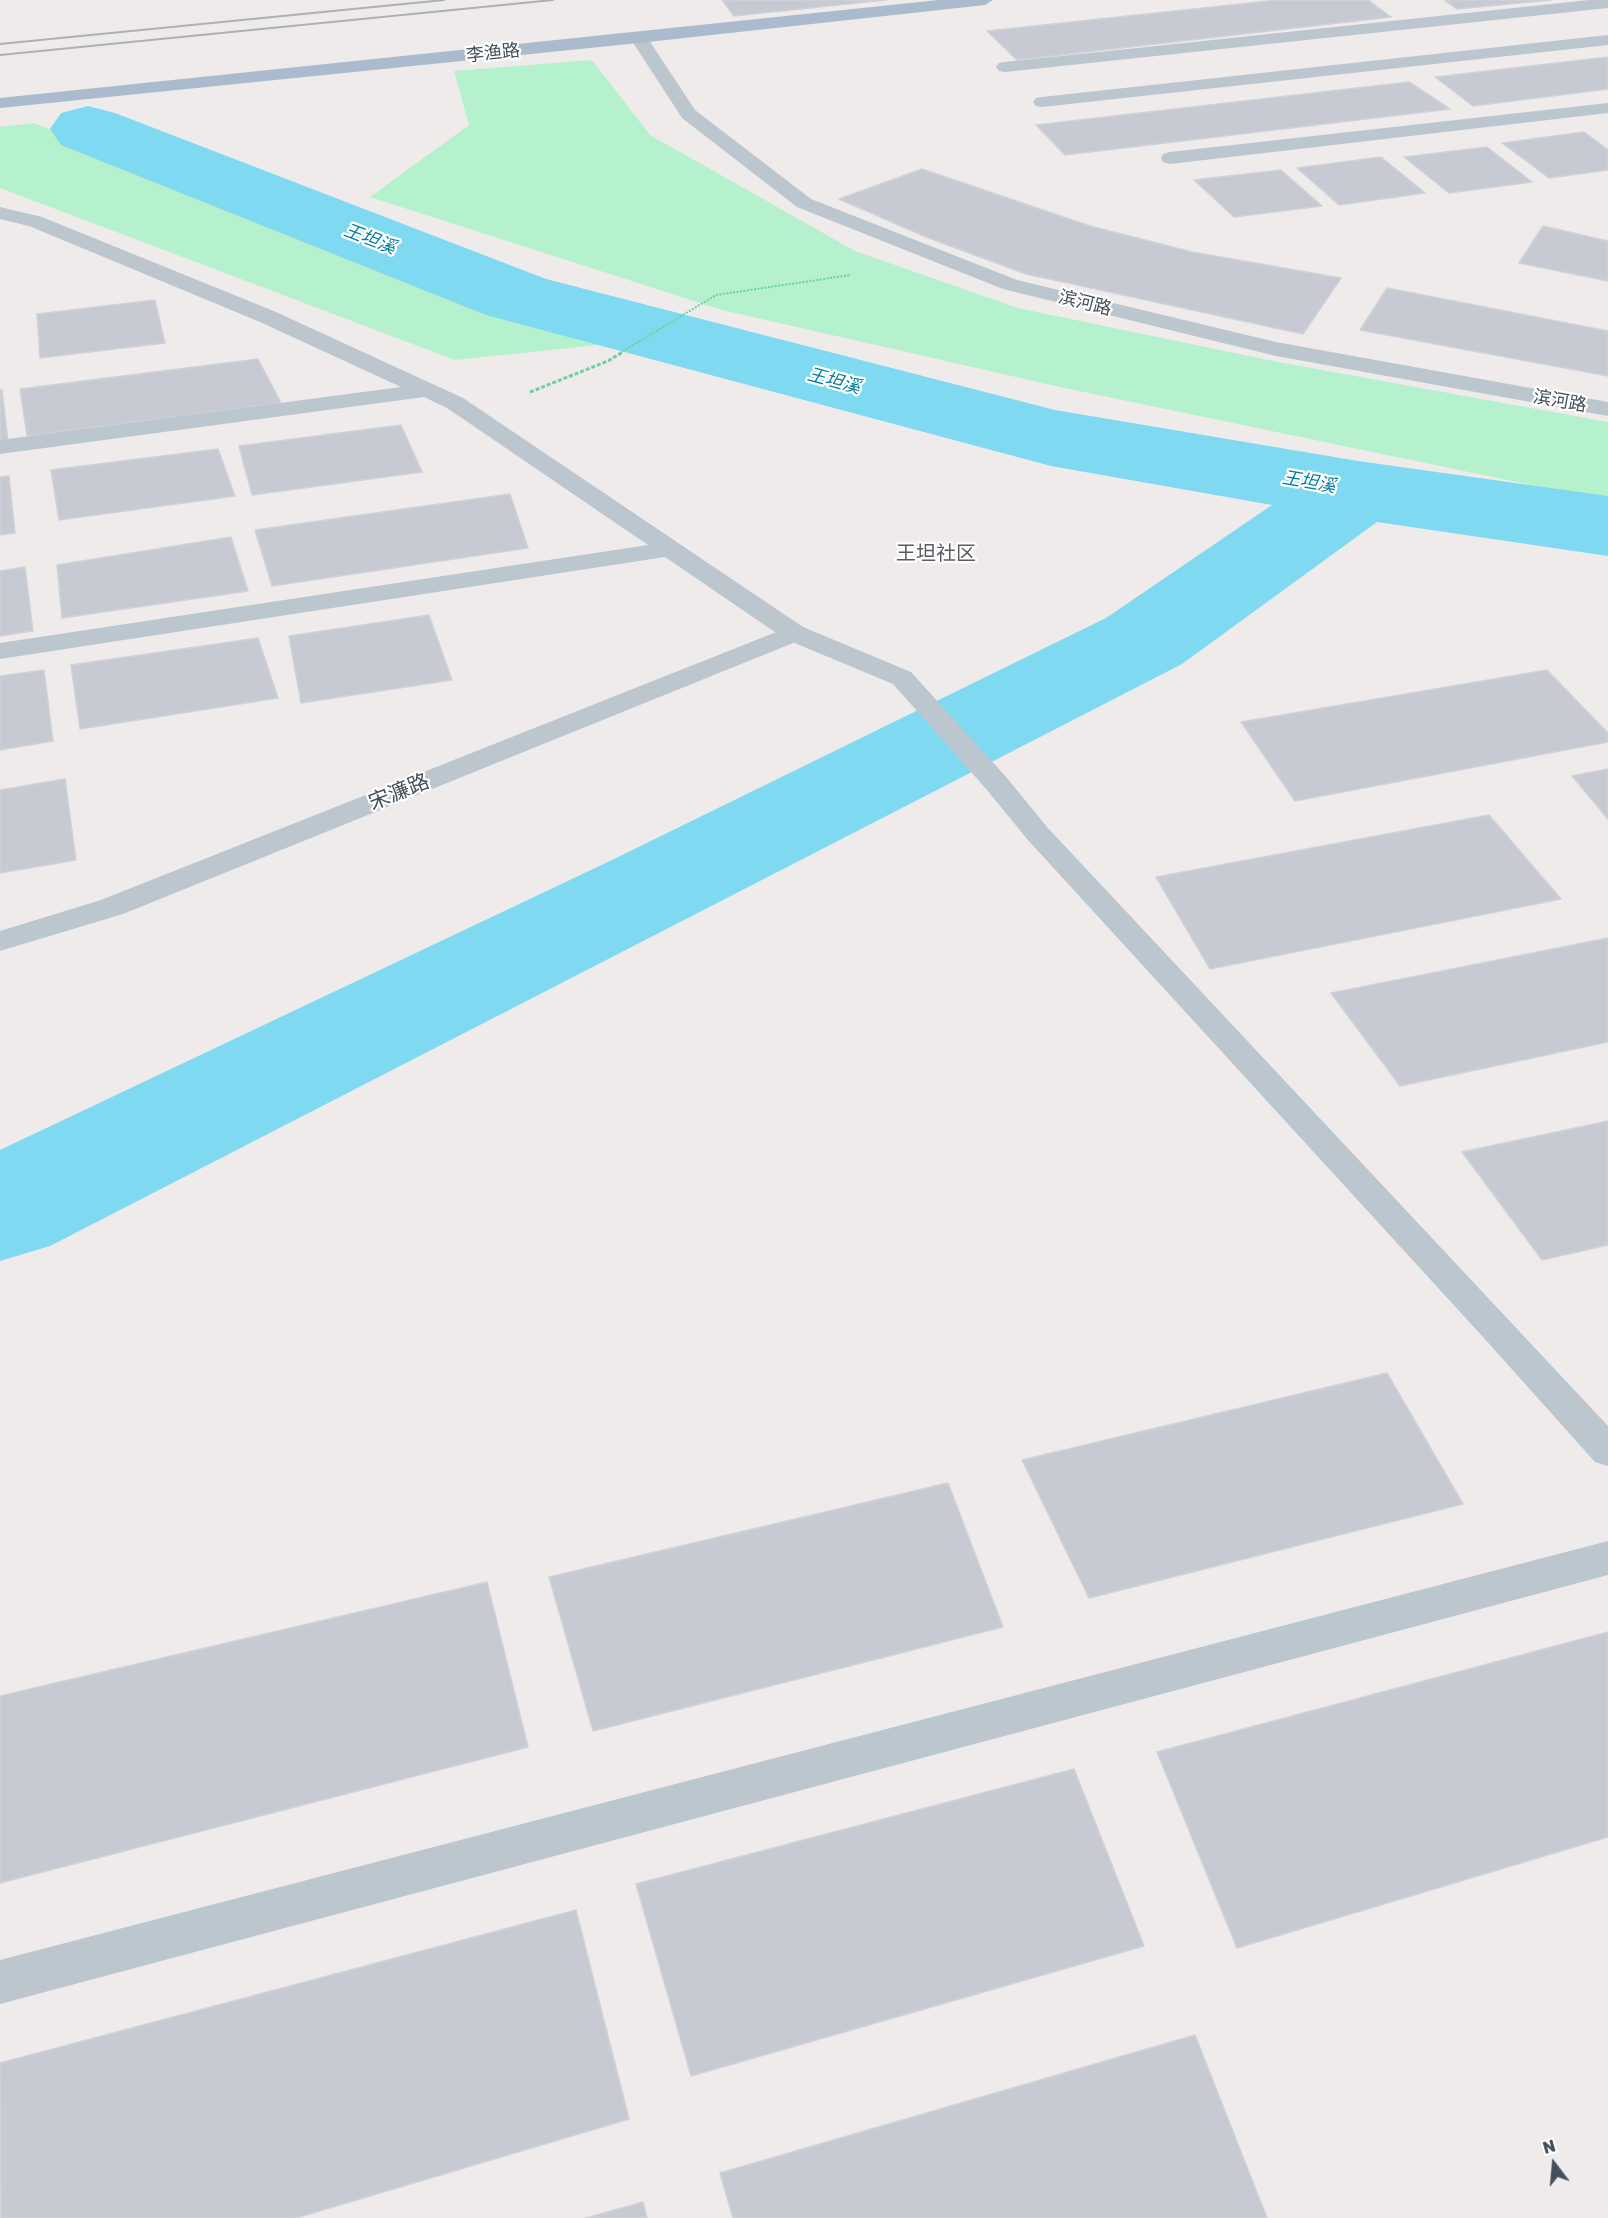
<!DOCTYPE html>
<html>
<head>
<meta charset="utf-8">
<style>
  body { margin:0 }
  #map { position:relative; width:1608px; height:2218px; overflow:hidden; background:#efebeb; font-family:"Golos Text",sans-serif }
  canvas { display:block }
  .north { position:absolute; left:1524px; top:2134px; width:60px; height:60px; -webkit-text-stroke:4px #fff; paint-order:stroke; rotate:344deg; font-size:16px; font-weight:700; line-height:24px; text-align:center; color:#434f5a }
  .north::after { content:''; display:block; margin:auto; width:21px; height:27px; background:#434f5a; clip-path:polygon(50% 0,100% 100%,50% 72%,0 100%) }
</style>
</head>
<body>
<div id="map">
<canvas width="1608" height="2218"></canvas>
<div class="north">N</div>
</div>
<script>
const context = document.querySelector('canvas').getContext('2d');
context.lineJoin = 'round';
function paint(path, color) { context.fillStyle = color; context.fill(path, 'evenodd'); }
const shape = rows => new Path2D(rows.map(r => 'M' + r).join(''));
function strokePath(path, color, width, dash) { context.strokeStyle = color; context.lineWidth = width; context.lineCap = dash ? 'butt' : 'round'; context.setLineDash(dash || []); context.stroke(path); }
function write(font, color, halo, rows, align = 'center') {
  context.font = font + ' "Golos Text","Noto Sans SC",sans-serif'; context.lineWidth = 4.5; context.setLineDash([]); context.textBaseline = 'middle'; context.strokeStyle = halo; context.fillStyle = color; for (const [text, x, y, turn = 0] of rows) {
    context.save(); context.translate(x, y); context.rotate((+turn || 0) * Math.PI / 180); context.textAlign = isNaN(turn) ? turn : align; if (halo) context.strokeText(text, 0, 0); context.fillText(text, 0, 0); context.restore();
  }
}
const green = shape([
  [592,60,650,135,855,251,1018,308,1273,361,1608,422,1608,501,1060,387,722,310,370,197,469,125,454,71],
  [34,123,482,300,598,345,455,360,0,188,0,127]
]);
const river = shape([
  [88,106,115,113,546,279,1055,410,1358,461,1608,496,1608,556,1377,522,1182,664,50,1246,0,1261,0,1150,612,860,1106,618,1272,505,1051,466,486,315,61,145,50,129,61,113,88,106]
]);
const building = shape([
  [722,0,886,0,734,16,722,0],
  [1278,0,1368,0,1391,17,1017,60,987,31,1278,0],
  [1444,0,1551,0,1457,9,1444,0],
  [1608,57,1608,89,1473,106,1435,77,1608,57],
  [1409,82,1450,109,1065,155,1036,125,1409,82],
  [1584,132,1608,150,1608,170,1549,178,1502,143,1584,132],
  [1487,147,1532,182,1449,193,1404,157,1487,147],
  [1381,157,1425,193,1339,205,1297,168,1381,157],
  [922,169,1090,226,1192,252,1341,278,1303,334,1026,274,926,237,839,199,922,169],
  [1281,170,1322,206,1234,217,1194,180,1281,170],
  [1543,226,1608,241,1608,281,1519,263,1543,226],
  [1387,288,1608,331,1608,376,1360,330,1387,288],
  [155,300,165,343,40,358,37,314,155,300],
  [258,359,281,403,27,436,20,389,258,359],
  [0,390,2,390,8,441,0,442,0,390],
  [401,425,422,472,252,495,239,446,401,425],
  [218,449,235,496,59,520,51,470,218,449],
  [9,476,15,533,0,535,0,477,9,476],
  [510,494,528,548,272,586,255,530,510,494],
  [231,537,248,591,62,618,57,565,231,537],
  [25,567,33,631,0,636,0,571,25,567],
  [429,615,452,680,301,703,289,636,429,615],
  [258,638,278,698,80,729,71,665,258,638],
  [44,670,53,741,0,750,0,676,44,670],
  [1547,670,1608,733,1608,742,1295,801,1241,722,1547,670],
  [1608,769,1608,819,1572,776,1608,769],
  [65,779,76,860,0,873,0,790,65,779],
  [1489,815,1561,899,1210,969,1156,877,1489,815],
  [1608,938,1608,1042,1400,1086,1331,993,1608,938],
  [1608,1121,1608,1245,1542,1260,1462,1152,1608,1121],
  [1387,1373,1463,1504,1089,1598,1022,1460,1387,1373],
  [948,1483,1003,1627,593,1731,549,1577,948,1483],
  [487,1582,528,1747,0,1883,0,1696,487,1582],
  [1608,1632,1608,1837,1237,1948,1157,1752,1608,1632],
  [1074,1769,1144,1946,691,2076,636,1884,1074,1769],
  [576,1910,629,2119,296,2218,1,2218,0,2063,576,1910],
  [1195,2035,1267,2218,733,2218,720,2173,1195,2035],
  [643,2202,647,2218,586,2218,643,2202]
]);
const pathFar1 = shape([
  [620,353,716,295,851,275]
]);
const path = shape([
  [530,392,608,361,623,352]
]);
const service = shape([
  [1589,0,1608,0,1608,8,1005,72,999,71,996,67,999,63,1005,62,1589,0],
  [1608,35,1608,45,1042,107,1036,106,1033,102,1036,98,1042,97,1608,35],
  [1608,103,1608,113,1170,164,1163,162,1161,158,1163,154,1170,152,1608,103]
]);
const minor = shape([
  [639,33,645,34,695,110,811,199,1017,280,1276,342,1608,402,1608,416,1276,356,1003,289,797,207,682,118,630,38,633,34,639,33],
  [0,207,42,217,276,312,463,398,803,627,911,672,1007,778,1047,827,1608,1426,1608,1466,1595,1462,1483,1337,1027,839,987,790,893,684,785,639,665,557,0,659,0,643,648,545,447,408,424,397,0,454,0,440,401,387,260,322,29,226,0,219,0,207],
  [1608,1541,1608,1575,0,2004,0,1960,1608,1541]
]);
const tertiary = shape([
  [794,625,803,627,807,633,803,639,123,914,0,951,0,931,101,900,794,625]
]);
const primary = shape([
  [939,0,993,0,985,5,639,43,0,108,0,98,939,0]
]);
const rail = shape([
  [0,44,444,0],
  [0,55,553,0]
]);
const farStreetnames = [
  ["李渔路",493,53,-6],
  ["滨河路",1085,303,14],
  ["滨河路",1560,401,10]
];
const farWaternames = [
  ["王坦溪",370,239,21],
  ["王坦溪",834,381,15],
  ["王坦溪",1309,482,10]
];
const farQuarternames = [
  ["王坦社区",936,554]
];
const streetNames = [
  ["宋濂路",399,792,-22]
];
paint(green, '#b5f1cc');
paint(river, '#7fdaf1');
paint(building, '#c7cad2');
strokePath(building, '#cfd2d8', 1.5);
strokePath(pathFar1, '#6bd19e', 2, [2, 1.5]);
strokePath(path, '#6bd19e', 3, [4, 2]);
paint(service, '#bbc6cf');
paint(minor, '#bbc6cf');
paint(tertiary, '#bbc6cf');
paint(primary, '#a9bbcd');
strokePath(rail, '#adb1b7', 2);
write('18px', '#434f5a', '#fff', farStreetnames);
write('italic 18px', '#047e9d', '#fff', farWaternames);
write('20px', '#585c61', '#fff', farQuarternames);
write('21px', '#434f5a', '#fff', streetNames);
</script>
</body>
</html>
